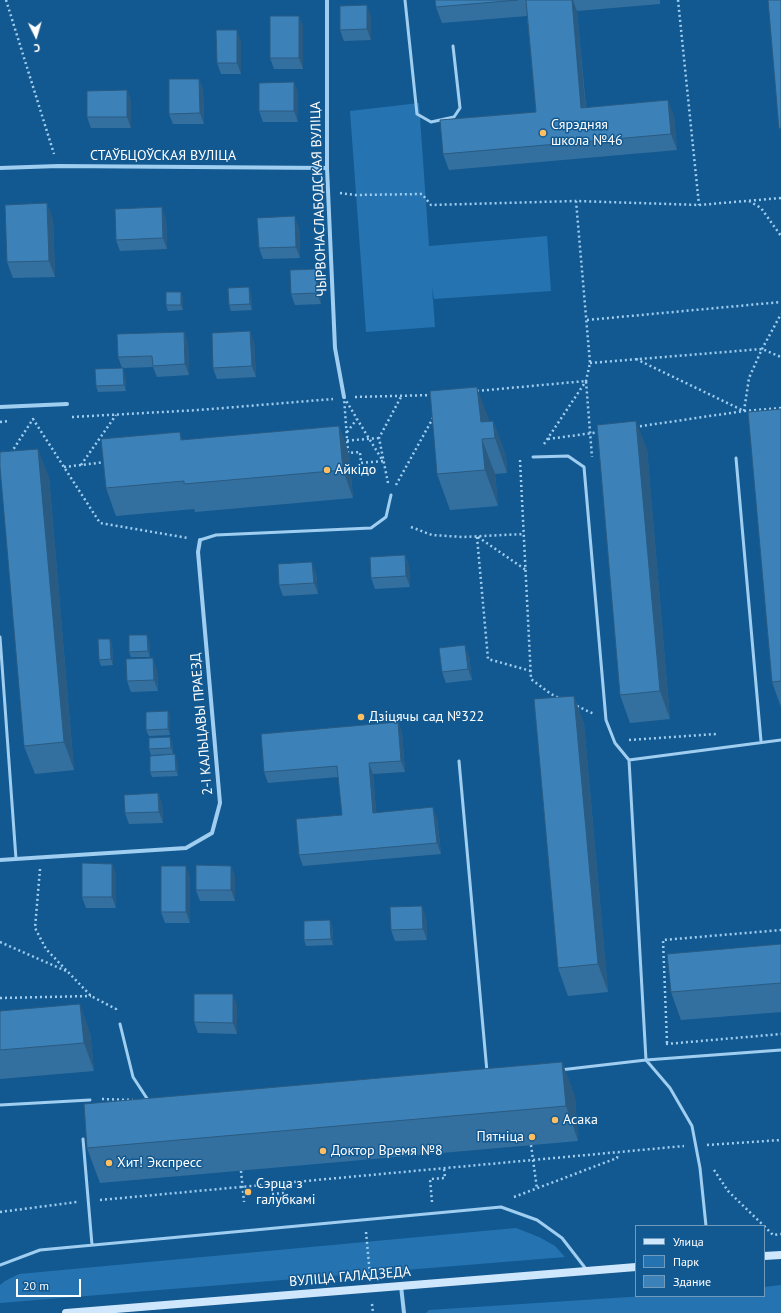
<!DOCTYPE html>
<html>
<head>
<meta charset="utf-8">
<style>
  body { margin:0 }
  #map { position:relative; width:781px; height:1313px; overflow:hidden; background:#135991; font-family:"PT Sans",sans-serif }
  canvas { display:block }
  .legend { position:absolute; left:635px; top:1225px; width:130px; height:72px; box-sizing:border-box; background:#135991; border:1px solid #719bbd; margin:0; padding:5px 7px; list-style:none; font-size:12px; color:#fff }
  .legend li { display:flex; align-items:center; gap:8px; height:20px }
  .legend b { width:20px; border:1px solid #719bbd }
  .north { position:absolute; left:16px; top:16px; width:40px; height:40px; -webkit-text-stroke:3px #135991; paint-order:stroke; rotate:175deg; font-size:11px; font-weight:700; line-height:16px; text-align:center; color:#fff }
  .north::after { content:''; display:block; margin:auto; width:14px; height:18px; background:#fff; clip-path:polygon(50% 0,100% 100%,50% 72%,0 100%) }
  .scale { position:absolute; left:16px; top:1279px; width:65px; height:18px; box-sizing:border-box; border:2px solid #fff; border-top:0; padding-left:5px; font-size:12px; line-height:14px; white-space:nowrap; color:#fff; -webkit-text-stroke:3px #135991; paint-order:stroke }
</style>
</head>
<body>
<div id="map">
<canvas width="781" height="1313"></canvas>
<ul class="legend">
<li><b style="height:5px;background:#cfe7fc"></b>Улица</li>
<li><b style="height:11px;background:#2573b0"></b>Парк</li>
<li><b style="height:11px;background:#3c82b9"></b>Здание</li>
</ul>
<div class="north">С</div>
<div class="scale">20 m</div>
</div>
<script>
const context = document.querySelector('canvas').getContext('2d');
context.lineJoin = 'round';
function paint(path, color) { context.fillStyle = color; context.fill(path, 'evenodd'); }
const shape = rows => new Path2D(rows.map(r => 'M' + r).join(''));
function strokePath(path, color, width, dash) { context.strokeStyle = color; context.lineWidth = width; context.lineCap = dash ? 'butt' : 'round'; context.setLineDash(dash || []); context.stroke(path); }
function write(font, color, halo, rows, align = 'center') {
  context.font = font + ' "PT Sans",sans-serif'; context.lineWidth = 3; context.setLineDash([]); context.textBaseline = 'middle'; context.strokeStyle = halo; context.fillStyle = color; for (const [text, x, y, turn = 0] of rows) {
    context.save(); context.translate(x, y); context.rotate((+turn || 0) * Math.PI / 180); context.textAlign = isNaN(turn) ? turn : align; if (halo) context.strokeText(text, 0, 0); context.fillText(text, 0, 0); context.restore();
  }
}
const green = shape([
  [419,103,429,246,547,236,551,291,434,299,432,287,435,327,366,332,350,111],
  [516,1228,539,1237,555,1246,565,1257,0,1303,0,1285,5,1281,19,1274],
  [781,1285,781,1313,426,1313,429,1310,645,1296,764,1296,764,1287]
]);
const path = shape([
  [6,0,54,154],
  [678,0,699,205],
  [340,193,355,195,422,194,431,205,576,201],
  [749,201,761,208,781,236],
  [587,320,781,302],
  [636,359,744,411,781,408],
  [590,363,762,349,781,357],
  [477,391,586,381,592,457],
  [344,397,357,419,383,461,361,463,360,452,348,453,344,397],
  [355,397,432,395],
  [72,417,199,410,333,399],
  [0,422,9,421],
  [635,427,744,411,749,378,762,349,781,314],
  [347,432,357,419],
  [548,439,600,432],
  [342,441,379,438],
  [544,444,586,381,590,363,576,201,699,205,781,198],
  [11,453,33,419,100,523,188,538],
  [520,460,531,679,551,694,559,698],
  [81,465,116,415],
  [64,467,106,462],
  [388,483,379,438,402,395],
  [396,485,433,418],
  [411,527,432,535,463,537,524,534],
  [477,537,488,659,531,671],
  [478,537,526,570],
  [577,706,594,714],
  [629,740,716,734],
  [40,869,35,928,46,949,91,996,116,1009,117,1012],
  [0,942,66,971],
  [0,998,91,996],
  [667,1043,663,940,781,930],
  [666,1044,781,1034],
  [102,1099,133,1100],
  [531,1145,537,1189],
  [707,1145,781,1140],
  [714,1170,728,1191,764,1226],
  [241,1171,244,1202],
  [272,1194,284,1193,283,1183],
  [514,1197,617,1158,618,1153],
  [100,1200,684,1146],
  [432,1202,430,1179,445,1178,444,1168],
  [0,1212,77,1202],
  [764,1226,773,1235,781,1234],
  [366,1232,370,1275],
  [372,1304,373,1313]
]);
const service = shape([
  [405,0,417,114,431,122,454,117,460,108,453,46],
  [533,457,568,456,584,467,606,720,615,743,629,760,646,1060,670,1088,692,1126,700,1168,706,1226],
  [736,458,761,741],
  [200,540,216,535,371,528,386,517,391,495],
  [0,637,16,859],
  [629,760,781,740],
  [459,761,487,1072],
  [120,1024,133,1077,148,1100],
  [560,1070,646,1060,781,1050],
  [0,1105,90,1100],
  [83,1139,92,1245],
  [0,1265,40,1250,501,1207,537,1220,562,1238,586,1269]
]);
const minor = shape([
  [327,0,327,168,335,348,344,397],
  [0,168,58,166,327,168],
  [0,407,67,404],
  [0,860,186,848,212,833,220,803,198,552,200,540],
  [401,1286,404,1313]
]);
const secondary = shape([
  [764,1256,781,1255],
  [66,1313,636,1267]
]);
const wall = shape([
  [435,0,660,0,660,4,577,11,586,107,674,116,677,150,449,170,443,154,536,112,527,16,442,23,436,7],
  [299,16,303,27,303,69,274,69,270,58],
  [371,16,371,40,344,41,340,30],
  [241,41,241,74,221,74,217,63],
  [199,79,203,90,204,124,173,124,169,114],
  [294,82,298,93,298,122,263,122,259,111],
  [127,90,131,101,131,128,91,128,87,117],
  [166,218,167,249,120,251,116,240],
  [53,219,55,277,13,278,7,262],
  [299,227,300,258,263,259,259,248],
  [316,269,320,280,321,304,295,305,291,294],
  [251,293,252,310,231,311,229,305],
  [183,297,183,310,168,311,166,305],
  [184,332,188,343,189,375,157,377,153,367,122,368,118,357],
  [254,342,256,377,217,379,213,368],
  [125,374,126,391,98,392,96,386],
  [781,409,781,707,772,682],
  [490,421,493,421,506,456,507,473,495,474,498,506,450,510,437,474],
  [339,426,349,454,353,498,195,512,194,509,116,516,106,488,183,440],
  [647,449,670,719,630,723,620,695],
  [49,477,74,770,35,774,24,746],
  [405,555,409,566,410,587,375,589,371,578],
  [316,573,318,594,283,596,279,585],
  [110,639,112,644,113,665,101,666,99,660],
  [149,640,150,657,131,657,129,652],
  [469,656,472,680,446,683,442,672],
  [157,669,158,691,131,692,127,681],
  [574,696,584,724,608,992,568,996,558,968],
  [168,711,170,717,170,735,149,736,146,730],
  [398,722,402,733,405,772,373,774,376,812,437,818,441,854,303,866,299,855,342,815,338,777,268,783,264,772],
  [170,737,172,742,173,754,151,755,149,749],
  [177,760,178,776,152,777,150,772],
  [158,793,162,804,163,823,129,824,125,813],
  [112,864,116,875,116,908,86,908,82,897],
  [231,866,235,877,235,901,200,901,196,890],
  [190,877,190,923,165,923,161,912],
  [426,917,427,940,395,941,391,930],
  [332,925,333,945,306,946,304,940],
  [781,944,781,1012,681,1020,671,992],
  [237,1005,237,1034,198,1033,194,1022],
  [0,1011,90,1032,94,1071,0,1079],
  [562,1062,575,1097,578,1141,100,1183,87,1148]
]);
const shadedWall = shape([
  [572,0,573,0,577,11,587,124,581,108],
  [367,5,371,16,371,40,367,29],
  [299,16,303,27,303,69,299,58],
  [237,30,241,41,241,74,237,63],
  [199,79,203,90,204,124,200,113],
  [294,82,298,93,298,122,294,111],
  [127,90,131,101,131,128,127,117],
  [668,100,674,116,677,150,671,134],
  [47,203,53,219,55,277,49,261],
  [162,207,166,218,167,249,163,238],
  [295,216,299,227,300,258,296,247],
  [316,269,320,280,321,304,317,293],
  [249,287,251,293,252,310,250,304],
  [181,292,183,297,183,310,181,305],
  [250,331,254,342,256,377,252,366],
  [184,332,188,343,189,375,185,364],
  [123,368,125,374,126,391,124,385],
  [477,387,490,422,481,422],
  [493,421,506,456,507,473,495,438],
  [636,421,647,449,670,719,660,691],
  [339,426,349,454,353,498,343,470],
  [180,432,190,460,181,440],
  [482,439,495,474,498,506,485,470],
  [38,449,49,477,74,770,64,742],
  [405,555,409,566,410,587,406,576],
  [312,562,316,573,318,594,314,583],
  [147,635,149,640,150,657,148,651],
  [110,639,112,644,113,665,111,659],
  [465,645,469,656,472,680,468,669],
  [153,658,157,669,158,691,154,680],
  [574,696,584,724,608,992,598,964],
  [168,711,170,717,170,735,168,729],
  [398,722,402,733,405,772,401,761],
  [170,737,172,742,173,754,171,748],
  [175,754,177,760,178,776,176,771],
  [369,763,373,774,377,824,373,813],
  [158,793,162,804,163,823,159,812],
  [433,807,437,818,441,854,437,843],
  [112,864,116,875,116,908,112,897],
  [186,866,190,877,190,923,186,912],
  [231,866,235,877,235,901,231,890],
  [422,906,426,917,427,940,423,929],
  [330,920,332,925,333,945,331,939],
  [233,994,237,1005,237,1034,233,1023],
  [80,1004,90,1032,94,1071,84,1043],
  [562,1062,575,1097,578,1141,566,1106]
]);
const building = shape([
  [435,0,518,0,436,7,435,0],
  [526,0,572,0,581,108,668,100,671,134,443,154,440,120,536,112,526,0],
  [768,0,781,0,781,128,779,129,768,0],
  [367,5,367,29,340,30,340,6,367,5],
  [270,16,299,16,299,58,270,58,270,16],
  [216,30,237,30,237,63,217,63,216,30],
  [169,79,199,79,200,113,169,114,169,79],
  [294,82,294,111,259,111,259,83,294,82],
  [127,90,127,117,87,117,87,91,127,90],
  [47,203,49,261,7,262,5,205,47,203],
  [162,207,163,238,116,240,115,209,162,207],
  [295,216,296,247,259,248,257,218,295,216],
  [316,269,317,293,291,294,290,270,316,269],
  [249,287,250,304,229,305,228,288,249,287],
  [166,292,181,292,181,305,166,305,166,292],
  [250,331,252,366,213,368,212,333,250,331],
  [184,332,185,364,153,366,152,356,118,357,117,334,184,332],
  [123,368,124,385,96,386,95,369,123,368],
  [477,387,481,422,493,421,495,438,482,439,485,470,437,474,430,391,477,387],
  [781,409,781,681,772,682,748,412,781,409],
  [636,421,660,691,620,695,597,425,636,421],
  [339,426,343,470,184,484,184,481,106,488,101,439,180,432,181,440,339,426],
  [38,449,64,742,24,746,0,467,0,452,38,449],
  [405,555,406,576,371,578,370,557,405,555],
  [312,562,314,583,279,585,278,564,312,562],
  [129,635,147,635,148,651,129,652,129,635],
  [98,639,110,639,111,659,99,660,98,639],
  [465,645,468,669,442,672,439,648,465,645],
  [153,658,154,680,127,681,126,659,153,658],
  [574,696,598,964,558,968,534,699,574,696],
  [168,711,168,729,146,730,146,712,168,711],
  [398,722,401,761,369,763,373,813,433,807,437,843,299,855,296,819,342,815,337,766,264,772,261,734,398,722],
  [170,737,171,748,149,749,149,738,170,737],
  [175,754,176,771,150,772,150,756,175,754],
  [158,793,159,812,125,813,124,795,158,793],
  [82,863,112,864,112,897,82,897,82,863],
  [196,865,231,866,231,890,196,890,196,865],
  [161,866,186,866,186,912,161,912,161,866],
  [422,906,423,929,391,930,390,907,422,906],
  [330,920,331,939,304,940,304,921,330,920],
  [781,944,781,983,671,992,667,954,781,944],
  [194,994,233,994,233,1023,194,1022,194,994],
  [80,1004,84,1043,0,1050,0,1011,80,1004],
  [562,1062,566,1106,87,1148,84,1104,562,1062]
]);
const markers = [
  [543,133,4,"#ffbf61"],
  [327,470,4,"#ffbf61"],
  [361,717,4,"#ffbf61"],
  [555,1120,4,"#ffbf61"],
  [532,1137,4,"#ffbf61"],
  [323,1151,4,"#ffbf61"],
  [109,1163,4,"#ffbf61"],
  [248,1192,4,"#ffbf61"]
];
const poiNames = [
  ["Сярэдняя",551,125],
  ["школа №46",551,141],
  ["Айкідо",335,470],
  ["Дзіцячы сад №322",369,717],
  ["Асака",563,1120],
  ["Пятніца",524,1137,"right"],
  ["Доктор Время №8",331,1151],
  ["Хит! Экспресс",117,1163],
  ["Сэрца з",256,1184],
  ["галубкамі",256,1200]
];
const streetNames = [
  ["СТАЎБЦОЎСКАЯ ВУЛІЦА",163,156],
  ["ЧЫРВОНАСЛАБОДСКАЯ ВУЛІЦА",319,199,-92],
  ["2-І КАЛЬЦАВЫ ПРАЕЗД",202,724,-95],
  ["ВУЛІЦА ГАЛАДЗЕДА",350,1277,-5]
];
paint(green, '#2573b0');
strokePath(path, '#a0cef1', 2.5, [2, 3]);
strokePath(service, '#a0cef1', 3);
strokePath(minor, '#a0cef1', 4);
strokePath(secondary, '#cfe7fc', 8);
paint(wall, '#34709f');
paint(shadedWall, '#2a5b82');
paint(building, '#3c82b9');
strokePath(building, '#2a5b82', 1);
for (const [x, y, r, color] of markers) { const dot = new Path2D(); dot.arc(x, y, r, 0, 2 * Math.PI); context.fillStyle = color; context.fill(dot); strokePath(dot, '#135991', 1.5); }
write('14px', '#fff', '#135991', poiNames, 'left');
write('14px', '#fff', '#135991', streetNames);
</script>
</body>
</html>
